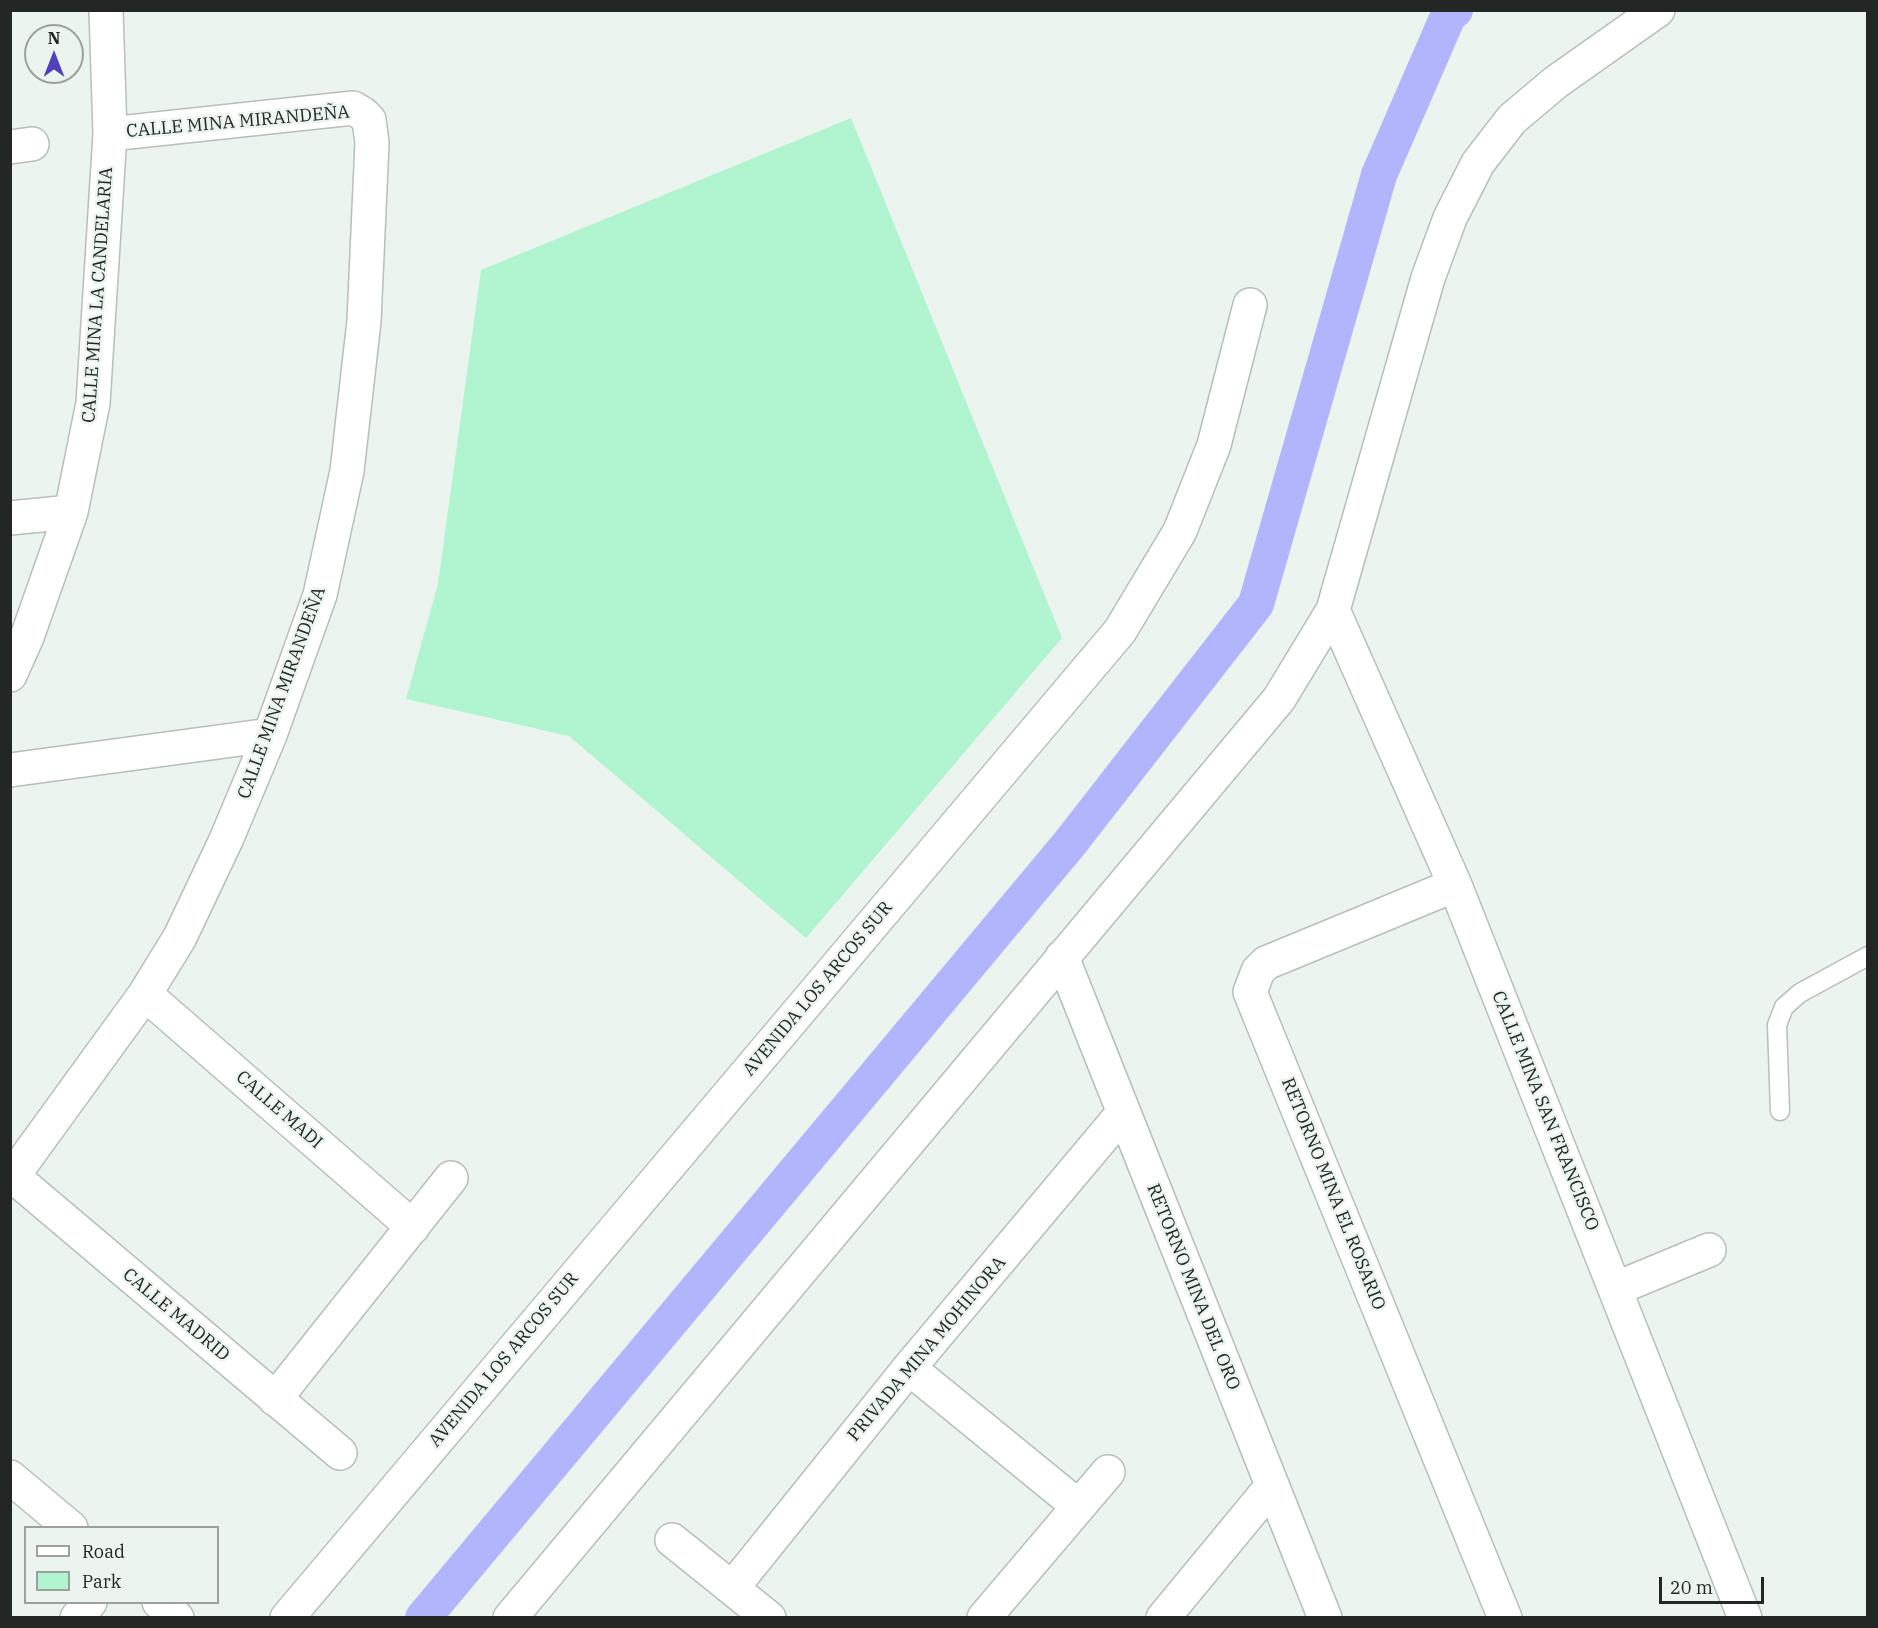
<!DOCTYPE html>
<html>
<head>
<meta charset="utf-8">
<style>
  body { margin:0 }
  #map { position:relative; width:1878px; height:1628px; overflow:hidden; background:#ebf4ef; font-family:"IBM Plex Serif",serif }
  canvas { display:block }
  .frame { position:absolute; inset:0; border:12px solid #222624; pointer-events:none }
  .legend { position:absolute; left:24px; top:1526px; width:195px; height:78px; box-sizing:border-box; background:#ebf4ef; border:2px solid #9ba29e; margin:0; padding:8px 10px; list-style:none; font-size:18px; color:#222624 }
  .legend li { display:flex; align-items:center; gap:12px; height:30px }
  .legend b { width:30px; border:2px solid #9ba29e }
  .north { position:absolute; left:24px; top:24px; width:60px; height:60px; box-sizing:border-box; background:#ebf4ef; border:2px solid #9ba29e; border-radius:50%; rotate:0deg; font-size:16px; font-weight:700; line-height:24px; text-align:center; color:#222624 }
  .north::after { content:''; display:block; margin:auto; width:21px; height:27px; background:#5141b9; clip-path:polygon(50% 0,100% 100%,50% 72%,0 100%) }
  .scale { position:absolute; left:1659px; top:1577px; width:105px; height:27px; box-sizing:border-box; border:3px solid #222624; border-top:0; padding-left:8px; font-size:18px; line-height:21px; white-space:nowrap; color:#222624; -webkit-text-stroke:4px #ebf4ef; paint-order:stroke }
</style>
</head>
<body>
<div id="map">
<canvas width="1878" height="1628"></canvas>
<div class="frame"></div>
<ul class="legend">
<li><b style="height:8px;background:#fff"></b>Road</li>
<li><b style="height:16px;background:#b0f5d0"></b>Park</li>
</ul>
<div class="north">N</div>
<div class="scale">20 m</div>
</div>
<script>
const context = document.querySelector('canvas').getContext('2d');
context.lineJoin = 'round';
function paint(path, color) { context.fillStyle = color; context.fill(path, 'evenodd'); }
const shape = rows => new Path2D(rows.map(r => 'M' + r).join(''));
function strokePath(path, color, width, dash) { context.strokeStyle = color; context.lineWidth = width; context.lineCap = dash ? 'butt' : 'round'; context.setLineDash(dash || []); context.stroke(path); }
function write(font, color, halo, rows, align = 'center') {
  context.font = font + ' "IBM Plex Serif",serif'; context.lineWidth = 5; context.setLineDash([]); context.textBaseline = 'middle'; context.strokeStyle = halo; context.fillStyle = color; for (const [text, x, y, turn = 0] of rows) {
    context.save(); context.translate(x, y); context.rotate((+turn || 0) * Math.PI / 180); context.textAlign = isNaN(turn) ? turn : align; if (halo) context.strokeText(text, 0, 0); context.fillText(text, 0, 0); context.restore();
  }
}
const green = shape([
  [851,118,1062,638,806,938,569,736,406,699,438,584,481,270]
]);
const canal = shape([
  [423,1618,1070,843,1256,604,1379,175,1449,14,1455,10]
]);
const service = shape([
  [1780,1111,1777,1025,1784,1007,1800,993,1868,956]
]);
const minor = shape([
  [10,147,32,144],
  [10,518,71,512],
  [1333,610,1455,885,1745,1618],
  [10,675,27,637,71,512,93,403,110,134,106,10],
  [10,770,270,735],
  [1455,885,1266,963,1258,971,1250,992,1505,1618],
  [1062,957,1325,1618],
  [145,994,413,1227],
  [14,1177,340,1453],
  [10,1180,145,994,180,937,226,840,270,735,320,595,347,471,364,321,372,143,369,120,363,114,353,108,110,134],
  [1615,1289,1709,1250],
  [909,1368,1078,1506],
  [275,1399,451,1178],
  [10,1477,71,1528],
  [672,1540,769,1618],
  [733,1587,909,1368,1123,1113],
  [159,1602,177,1618],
  [77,1618,90,1602],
  [287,1618,1120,631,1180,531,1214,445,1250,305],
  [510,1618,1279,699,1333,610,1428,278,1450,218,1478,163,1512,119,1556,82,1658,10],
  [984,1618,1108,1472],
  [1163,1618,1272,1486]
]);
const streetNames = [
  ["CALLE MINA MIRANDEÑA",238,122,-5],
  ["CALLE MINA LA CANDELARIA",98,295,-86],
  ["CALLE MINA MIRANDEÑA",282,693,-70],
  ["AVENIDA LOS ARCOS SUR",818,989,-50],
  ["CALLE MADI",279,1110,41],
  ["CALLE MINA SAN FRANCISCO",1545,1111,68],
  ["RETORNO MINA EL ROSARIO",1333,1194,68],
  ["RETORNO MINA DEL ORO",1193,1287,68],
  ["CALLE MADRID",176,1315,40],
  ["PRIVADA MINA MOHINORA",927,1349,-50],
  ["AVENIDA LOS ARCOS SUR",504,1360,-50]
];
paint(green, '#b0f5d0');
strokePath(canal, '#b3b5fc', 36);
strokePath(service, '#b6bfba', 21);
strokePath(minor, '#b6bfba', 36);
strokePath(service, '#fff', 18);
strokePath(minor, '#fff', 33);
write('18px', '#222624', '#ebf4ef', streetNames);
</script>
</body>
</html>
